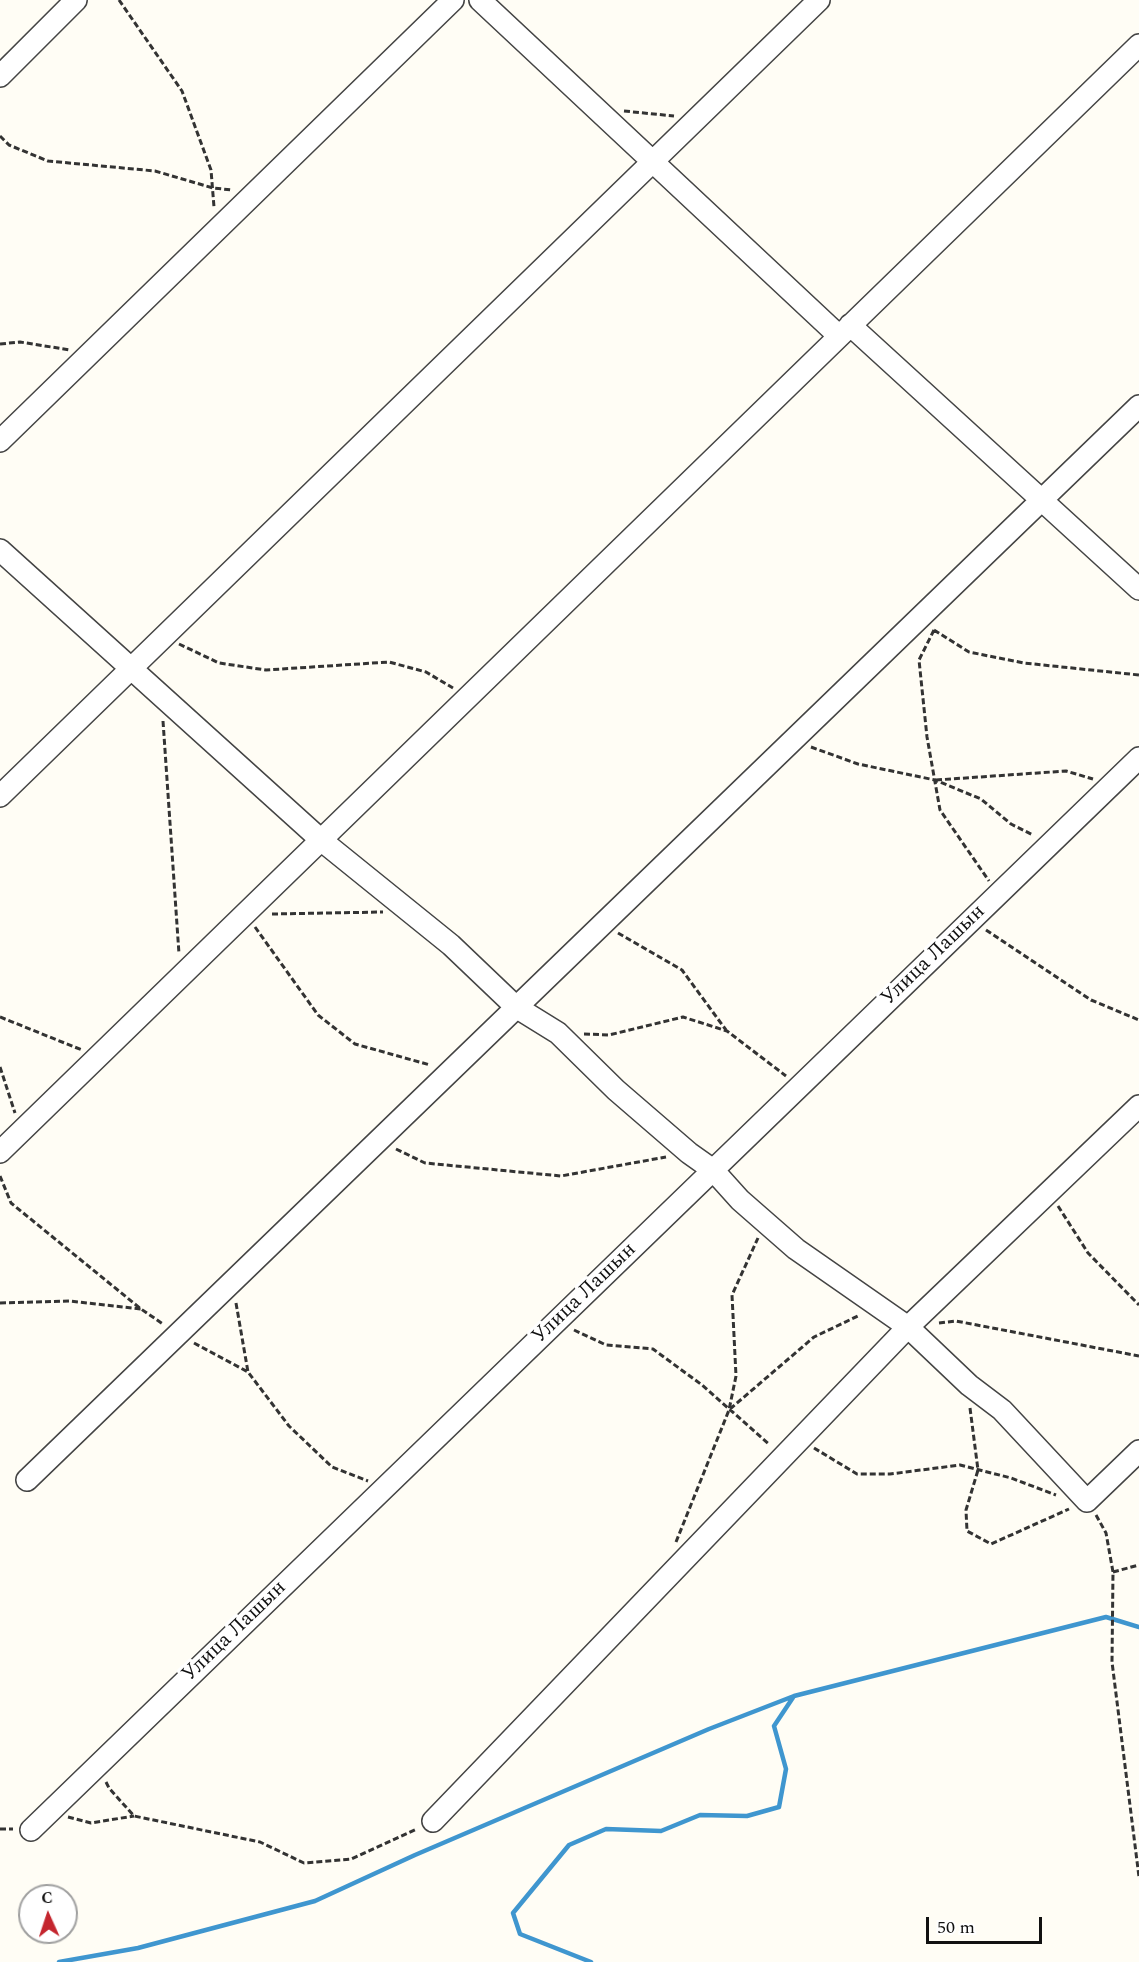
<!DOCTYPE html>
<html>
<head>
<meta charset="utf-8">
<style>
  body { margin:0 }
  #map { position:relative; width:1139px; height:1962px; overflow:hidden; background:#fffdf5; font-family:Spectral,serif }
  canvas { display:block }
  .north { position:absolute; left:18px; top:1884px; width:60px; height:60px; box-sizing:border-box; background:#fff; border:2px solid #a0a0a0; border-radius:50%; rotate:357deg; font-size:16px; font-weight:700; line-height:24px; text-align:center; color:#111 }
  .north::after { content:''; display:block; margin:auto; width:21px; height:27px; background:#c4262e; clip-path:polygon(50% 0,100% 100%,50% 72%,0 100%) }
  .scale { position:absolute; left:926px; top:1917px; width:116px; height:27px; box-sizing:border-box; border:3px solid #111; border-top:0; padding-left:8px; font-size:18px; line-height:21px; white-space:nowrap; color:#111; -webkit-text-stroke:4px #fff; paint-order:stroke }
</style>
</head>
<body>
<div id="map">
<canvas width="1139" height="1962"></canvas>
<div class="north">С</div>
<div class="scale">50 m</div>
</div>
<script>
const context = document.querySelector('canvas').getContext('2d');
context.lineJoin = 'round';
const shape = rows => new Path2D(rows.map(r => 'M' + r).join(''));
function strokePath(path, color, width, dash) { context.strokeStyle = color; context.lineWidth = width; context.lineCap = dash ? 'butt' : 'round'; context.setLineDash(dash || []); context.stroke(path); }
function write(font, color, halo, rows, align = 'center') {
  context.font = font + ' Spectral,serif'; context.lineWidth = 6; context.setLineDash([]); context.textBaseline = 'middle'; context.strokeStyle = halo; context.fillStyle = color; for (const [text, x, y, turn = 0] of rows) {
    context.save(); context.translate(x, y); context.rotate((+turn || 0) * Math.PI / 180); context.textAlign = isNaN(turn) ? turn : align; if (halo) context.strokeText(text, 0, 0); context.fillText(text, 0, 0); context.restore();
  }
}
const stream = shape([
  [59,1962,138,1948,315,1901,415,1855,709,1729,794,1696,1106,1617,1139,1627],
  [591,1962,520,1934,513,1913,569,1845,606,1829,661,1831,700,1815,747,1816,779,1807,786,1769,774,1726,794,1696]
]);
const path = shape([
  [119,0,182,91,211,170,214,207],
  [624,111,674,116],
  [0,136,9,145,48,161,155,171,213,188,232,190],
  [0,344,20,342,70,350],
  [934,630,919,660,927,737,940,810,989,881],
  [934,630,969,652,1024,663,1139,675],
  [179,644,219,663,266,670,389,662,426,672,453,688],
  [163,721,179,954],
  [811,747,858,764,935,780,981,799,1011,824,1033,835],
  [936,780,1066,771,1093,779],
  [272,914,383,912],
  [255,927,318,1015,355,1044,430,1065],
  [986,930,1091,1000,1139,1020],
  [618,933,682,970,726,1030],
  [0,1017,82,1050],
  [584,1034,609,1035,683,1017,727,1031,786,1076],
  [0,1067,15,1113],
  [396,1149,425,1163,561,1176,666,1157],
  [0,1176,11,1203,141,1309,163,1324],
  [1058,1206,1088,1253,1139,1305],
  [0,1303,69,1301,141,1309],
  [236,1303,248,1372],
  [939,1323,956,1321,1139,1356],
  [574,1330,606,1345,653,1349,702,1385,770,1445],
  [194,1343,248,1372,289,1426,332,1467,368,1481],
  [970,1408,978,1470,966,1510,967,1531,991,1544,1069,1509],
  [730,1409,814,1337,860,1315],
  [814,1448,857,1474,890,1474,960,1465,1011,1478,1056,1495],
  [1096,1515,1106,1533,1113,1572,1112,1662,1139,1877],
  [676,1542,729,1410,736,1376,732,1295,758,1238],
  [1113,1572,1139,1565],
  [106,1782,109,1788,134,1816,260,1842,304,1863,351,1859,417,1829],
  [68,1817,91,1823,134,1816],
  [0,1829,13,1829]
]);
const minor = shape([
  [480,0,839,336],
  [0,76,76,0],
  [850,325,1139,589],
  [0,441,453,0],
  [0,550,321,840,451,945,516,1007,558,1033,616,1090,689,1153,713,1170,740,1200,796,1249,908,1327,969,1385,1002,1410,1087,1501,1139,1451],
  [0,796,819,0],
  [0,1152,1139,45],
  [27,1480,1139,406],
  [433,1821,908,1327,1139,1106],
  [31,1830,1139,758]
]);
const streetNames = [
  ["Улица Лашын",934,956,-44],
  ["Улица Лашын",585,1294,-44],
  ["Улица Лашын",235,1632,-44]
];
strokePath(stream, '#3f96cf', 4.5);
strokePath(minor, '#444', 24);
strokePath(path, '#333', 3, [6, 3]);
strokePath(minor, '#fff', 21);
write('21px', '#111', '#fff', streetNames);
</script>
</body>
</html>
